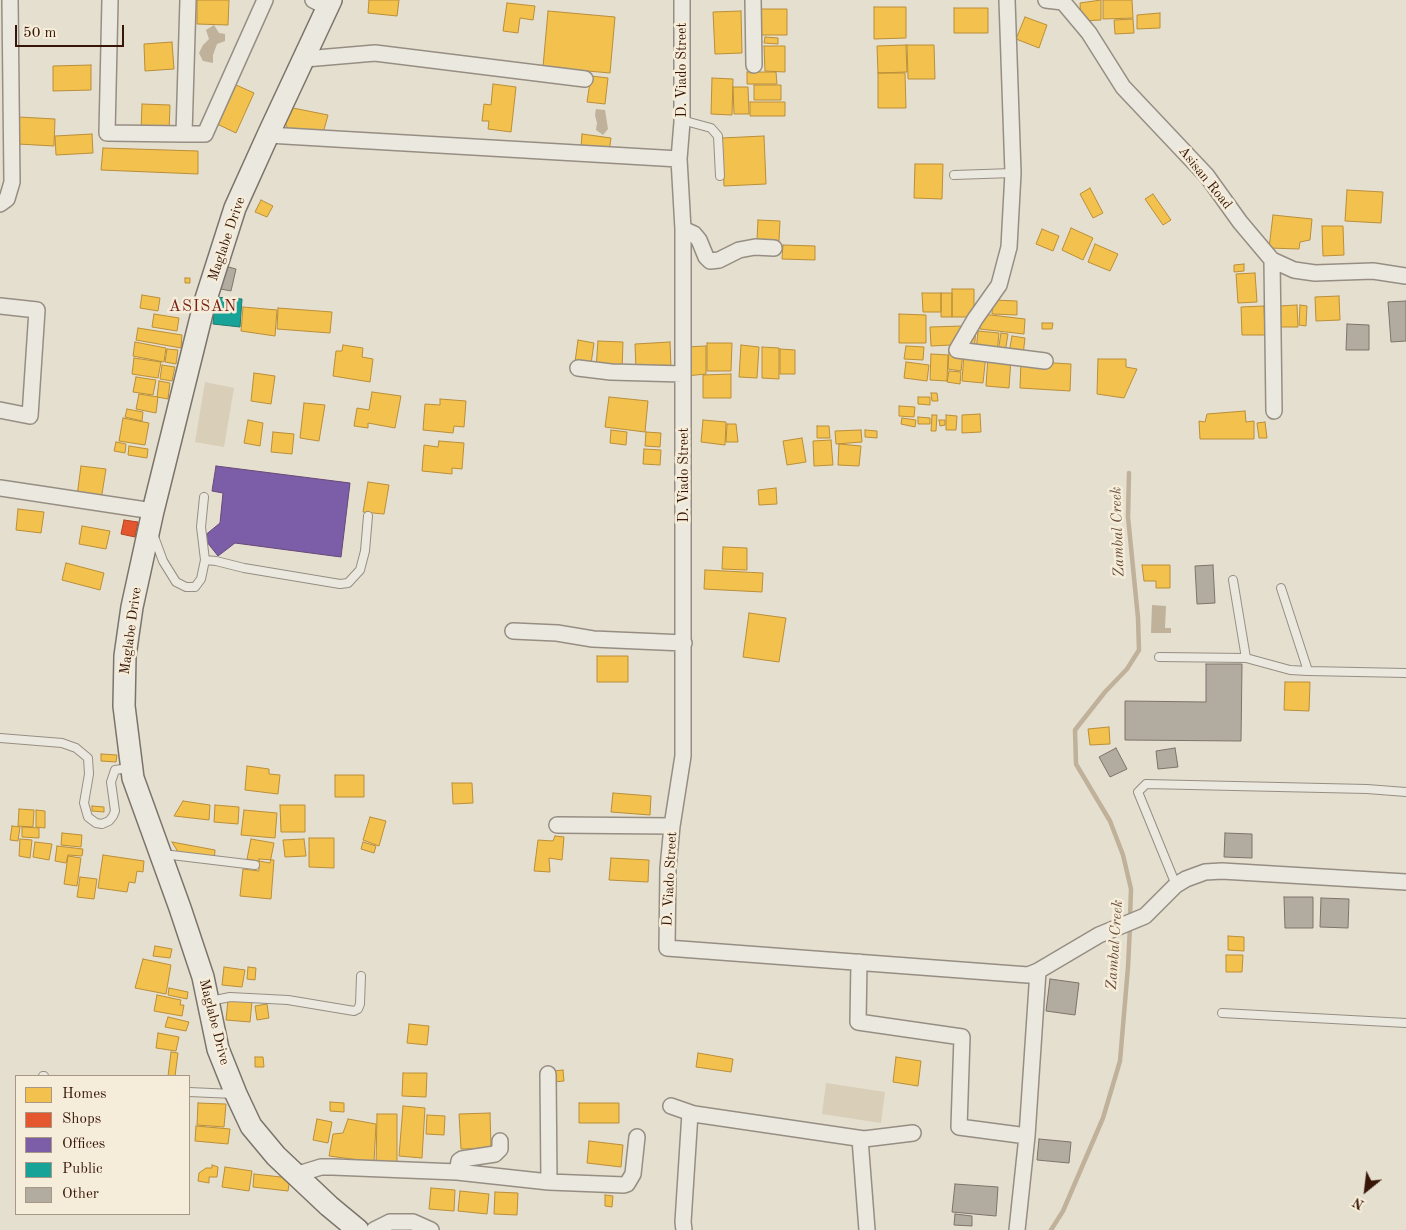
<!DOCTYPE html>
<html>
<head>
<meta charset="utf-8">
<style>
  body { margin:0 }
  #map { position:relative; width:1406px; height:1230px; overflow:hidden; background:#e5dfcf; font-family:"Old Standard TT",serif }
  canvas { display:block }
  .legend { position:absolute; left:15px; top:1075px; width:175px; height:140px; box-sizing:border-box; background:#f5edd9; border:1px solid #a99785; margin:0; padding:6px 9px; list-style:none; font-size:15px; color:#371607 }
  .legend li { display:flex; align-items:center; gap:10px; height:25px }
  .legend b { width:25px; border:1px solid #a99785 }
  .north { position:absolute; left:1341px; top:1165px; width:50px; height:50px; -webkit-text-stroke:4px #f5edd9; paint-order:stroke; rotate:209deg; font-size:14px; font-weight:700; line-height:20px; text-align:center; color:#371607 }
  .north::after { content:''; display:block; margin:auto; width:18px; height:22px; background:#371607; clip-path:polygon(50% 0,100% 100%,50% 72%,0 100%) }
  .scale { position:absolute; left:15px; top:25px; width:109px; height:22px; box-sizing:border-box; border:2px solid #371607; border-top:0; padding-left:6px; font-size:15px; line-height:18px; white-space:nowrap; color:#371607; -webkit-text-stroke:4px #f5edd9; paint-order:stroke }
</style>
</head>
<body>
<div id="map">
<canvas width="1406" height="1230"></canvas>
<ul class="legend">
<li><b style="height:14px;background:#f2c14e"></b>Homes</li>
<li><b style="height:14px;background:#e4572e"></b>Shops</li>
<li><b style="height:14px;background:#7b5ea7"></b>Offices</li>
<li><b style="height:14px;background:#17a398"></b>Public</li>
<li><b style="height:14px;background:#b2aba0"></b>Other</li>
</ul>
<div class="north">N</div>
<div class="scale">50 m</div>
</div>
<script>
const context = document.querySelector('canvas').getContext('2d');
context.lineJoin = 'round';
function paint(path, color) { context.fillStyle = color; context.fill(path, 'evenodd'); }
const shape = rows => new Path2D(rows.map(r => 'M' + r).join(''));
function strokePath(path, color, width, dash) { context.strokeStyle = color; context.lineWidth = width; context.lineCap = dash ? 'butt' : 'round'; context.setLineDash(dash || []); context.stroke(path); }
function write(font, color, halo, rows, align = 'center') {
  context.font = font + ' "Old Standard TT",serif'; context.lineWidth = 5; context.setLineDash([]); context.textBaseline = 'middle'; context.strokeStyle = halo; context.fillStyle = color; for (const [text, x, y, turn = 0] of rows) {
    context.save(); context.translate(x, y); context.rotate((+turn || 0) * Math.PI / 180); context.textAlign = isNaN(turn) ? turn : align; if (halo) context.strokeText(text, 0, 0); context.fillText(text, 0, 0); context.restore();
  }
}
const green = shape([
  [205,382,234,388,224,447,195,442],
  [826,1083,885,1092,881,1123,822,1114]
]);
const water = shape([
  [214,25,219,33,225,34,225,41,217,44,213,55,213,63,203,61,199,53,203,45,209,39,206,30],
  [596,109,605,110,608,129,603,135,596,130,597,123,595,115],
  [1152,605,1166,606,1165,628,1171,628,1171,633,1151,633]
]);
const homes = shape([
  [197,0,229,0,228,25,197,24,197,0],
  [369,0,399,0,397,16,368,13,369,0],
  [1101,0,1101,20,1081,21,1080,3,1101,0],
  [1103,0,1132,0,1133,18,1103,19,1103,0],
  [507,3,535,6,533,20,520,18,518,33,503,31,507,3],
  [874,7,906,7,906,38,874,39,874,7],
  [954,8,988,8,988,33,954,33,954,8],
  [758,9,787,9,787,35,758,35,758,9],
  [548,11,615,17,610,73,543,67,548,11],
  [741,11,742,53,715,54,713,12,741,11],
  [1160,13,1160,28,1137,29,1137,15,1160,13],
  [1025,17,1047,25,1039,48,1016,39,1025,17],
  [1133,19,1134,33,1115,34,1114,20,1133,19],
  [765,37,778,38,778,44,764,43,765,37],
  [172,42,174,69,145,71,144,44,172,42],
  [906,45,907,72,878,73,877,46,906,45],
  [907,45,934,45,935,79,908,79,907,45],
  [764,46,785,46,785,72,765,71,764,46],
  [91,65,91,90,53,91,53,66,91,65],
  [747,72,776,72,777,84,747,84,747,72],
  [878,73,905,73,906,108,878,108,878,73],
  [591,76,608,78,605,104,587,102,591,76],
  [712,78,733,79,732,115,711,114,712,78],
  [234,84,254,93,236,133,215,123,234,84],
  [493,84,516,87,511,132,488,129,489,121,482,121,484,104,491,105,493,84],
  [754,85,781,85,781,100,754,100,754,85],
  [733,87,748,87,749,114,734,114,733,87],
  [750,102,785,102,785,116,750,116,750,102],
  [142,104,170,105,169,132,141,131,142,104],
  [293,108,328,115,322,137,289,131,284,121,293,108],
  [19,117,55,119,54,146,18,144,19,117],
  [92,134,93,153,56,155,55,136,92,134],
  [582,134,611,138,609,152,581,148,582,134],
  [764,136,766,184,724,186,722,138,764,136],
  [103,148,198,151,198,174,101,170,103,148],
  [915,164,943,164,942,199,914,198,915,164],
  [1090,188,1103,213,1093,218,1080,194,1090,188],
  [1347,190,1383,192,1381,223,1345,221,1347,190],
  [1153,194,1171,220,1163,225,1145,199,1153,194],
  [261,200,273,206,267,217,255,212,261,200],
  [1273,215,1312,219,1310,240,1300,242,1299,249,1269,248,1273,215],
  [758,220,780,221,779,241,757,240,758,220],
  [1322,226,1343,226,1344,255,1323,256,1322,226],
  [1071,228,1093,238,1083,260,1062,250,1071,228],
  [1042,229,1059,236,1053,251,1036,244,1042,229],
  [1095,244,1118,254,1110,271,1088,262,1095,244],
  [783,245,815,246,815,260,782,259,783,245],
  [1244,264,1244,271,1234,272,1234,265,1244,264],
  [1255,273,1257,302,1238,303,1236,274,1255,273],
  [185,278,190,278,190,283,185,283,185,278],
  [952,289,974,289,974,317,952,317,952,289],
  [922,293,941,293,941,312,923,312,922,293],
  [941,293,952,293,952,317,941,317,941,293],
  [142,295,160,298,158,311,140,308,142,295],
  [1339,296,1340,320,1316,321,1315,297,1339,296],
  [993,300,1017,301,1017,315,992,314,993,300],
  [1297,305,1298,327,1279,327,1279,306,1297,305],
  [1300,305,1307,306,1306,326,1299,325,1300,305],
  [1264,306,1265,335,1242,335,1241,307,1264,306],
  [243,307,277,310,275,336,241,331,243,307],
  [278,308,332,312,330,333,277,329,278,308],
  [154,314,179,318,177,331,152,327,154,314],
  [899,314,926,315,926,343,899,343,899,314],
  [982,314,1025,319,1024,334,980,329,982,314],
  [1042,323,1053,323,1052,329,1042,329,1042,323],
  [963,326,951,345,931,346,930,327,963,326],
  [138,328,182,335,181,348,136,340,138,328],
  [976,330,974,351,961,350,976,330],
  [978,331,999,333,997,353,976,351,978,331],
  [1001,333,1008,334,1005,353,998,352,1001,333],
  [1012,336,1025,338,1023,355,1009,353,1012,336],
  [578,340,594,343,591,364,575,362,578,340],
  [598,341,623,342,622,371,596,369,598,341],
  [135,342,166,348,164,362,133,356,135,342],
  [670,342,671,368,636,370,635,344,670,342],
  [707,343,732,343,731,371,707,371,707,343],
  [343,345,363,348,362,357,373,359,370,382,333,376,336,351,342,351,343,345],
  [741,345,759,347,757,378,739,377,741,345],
  [706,346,706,374,686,376,685,347,706,346],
  [906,346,924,347,923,360,904,359,906,346],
  [762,347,779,348,779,379,762,378,762,347],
  [167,349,178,350,176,364,165,362,167,349],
  [780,349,795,350,795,374,780,374,780,349],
  [949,351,963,352,961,371,948,369,949,351],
  [964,353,986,355,983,383,962,381,964,353],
  [931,354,948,355,947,381,930,380,931,354],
  [988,357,1011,358,1009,388,986,386,988,357],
  [134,358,161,362,158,378,132,374,134,358],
  [1098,359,1126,359,1126,367,1137,369,1124,398,1097,394,1098,359],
  [1021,361,1071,364,1070,391,1020,388,1021,361],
  [906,362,929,365,927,381,904,378,906,362],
  [162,365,175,367,172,381,160,379,162,365],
  [949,371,961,372,960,384,947,382,949,371],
  [254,373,275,376,271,404,251,401,254,373],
  [731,374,731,398,703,398,703,375,731,374],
  [136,377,156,380,153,395,133,392,136,377],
  [159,381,170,383,168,399,157,397,159,381],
  [372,392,401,396,395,428,368,423,368,428,354,426,357,408,369,410,372,392],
  [931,393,937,393,938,401,932,401,931,393],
  [139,394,158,397,156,413,136,409,139,394],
  [609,397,648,401,645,432,605,427,609,397],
  [918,397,930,397,930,405,918,404,918,397],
  [440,399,466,401,464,427,454,426,453,433,423,430,425,404,440,405,440,399],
  [304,403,325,405,319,441,300,438,304,403],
  [899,406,915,407,914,417,899,416,899,406],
  [127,409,143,412,142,421,125,417,127,409],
  [1245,411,1246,422,1254,421,1254,439,1200,439,1199,421,1205,422,1207,414,1245,411],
  [980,414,981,432,962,433,962,415,980,414],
  [932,415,937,415,936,431,931,431,932,415],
  [946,415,957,416,956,430,946,430,946,415],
  [918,417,930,418,930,424,918,424,918,417],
  [123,418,149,423,145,445,119,441,123,418],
  [902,418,916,420,915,427,901,424,902,418],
  [248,420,263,423,260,446,244,443,248,420],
  [703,420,726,422,725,445,701,442,703,420],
  [939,420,945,420,945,425,940,426,939,420],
  [1265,422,1267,438,1259,438,1257,423,1265,422],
  [727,424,736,424,738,442,726,442,727,424],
  [817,426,829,426,830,438,817,438,817,426],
  [611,430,627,432,626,445,610,443,611,430],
  [861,430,862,442,836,444,835,431,861,430],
  [865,430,877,431,877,438,865,437,865,430],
  [273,432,294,434,292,454,271,452,273,432],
  [646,432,661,433,660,447,645,446,646,432],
  [802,438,806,462,787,465,783,441,802,438],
  [831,440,833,465,814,466,813,441,831,440],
  [439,441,464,443,462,469,452,468,452,474,422,471,424,445,438,447,439,441],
  [116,442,126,444,125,453,114,451,116,442],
  [839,444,861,446,859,466,838,465,839,444],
  [129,446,148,449,147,458,128,455,129,446],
  [644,449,661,450,660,465,643,464,644,449],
  [81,466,106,469,101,500,77,496,81,466],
  [368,482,389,485,384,514,363,512,368,482],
  [776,488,777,504,759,505,758,490,776,488],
  [18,509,44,512,41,533,16,530,18,509],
  [82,526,110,531,106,549,79,544,82,526],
  [723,547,747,548,747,570,722,569,723,547],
  [66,563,104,573,100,590,62,580,66,563],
  [1142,565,1170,565,1170,588,1156,588,1156,581,1144,581,1142,565],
  [705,570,763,573,762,592,704,589,705,570],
  [749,613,786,618,779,662,743,657,749,613],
  [597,656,628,656,628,682,597,682,597,656],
  [1285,682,1310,682,1309,711,1284,710,1285,682],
  [1109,727,1110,744,1090,745,1088,729,1109,727],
  [101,754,117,755,116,762,101,761,101,754],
  [247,766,269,769,269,774,280,775,278,794,245,790,247,766],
  [335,775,364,775,364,797,335,797,335,775],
  [452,783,472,783,473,803,453,804,452,783],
  [613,793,651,796,650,815,611,812,613,793],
  [183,801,210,805,209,820,174,816,183,801],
  [215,805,239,807,238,824,214,822,215,805],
  [280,805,305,805,305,832,281,832,280,805],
  [92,806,104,807,104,812,92,811,92,806],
  [19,809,34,810,33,827,18,826,19,809],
  [36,810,45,811,45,828,36,827,36,810],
  [244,810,277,813,275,838,241,835,244,810],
  [370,817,386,821,379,846,363,840,370,817],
  [12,826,20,827,18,841,10,840,12,826],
  [22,827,39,828,39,838,22,837,22,827],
  [62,833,82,835,81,847,61,845,62,833],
  [555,836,564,837,562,860,549,858,550,872,534,871,538,840,553,841,555,836],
  [309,838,334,838,334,868,309,867,309,838],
  [20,839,32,840,30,858,19,856,20,839],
  [251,839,274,843,270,863,247,859,251,839],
  [304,839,306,856,285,857,283,840,304,839],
  [35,842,52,844,49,860,33,857,35,842],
  [172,842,215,850,214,863,181,857,172,842],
  [363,842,376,846,374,853,361,849,363,842],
  [57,846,83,849,82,856,68,855,66,863,55,861,57,846],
  [103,855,144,861,143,872,137,871,135,883,129,882,127,892,98,888,103,855],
  [68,856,81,858,77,886,64,884,68,856],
  [611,858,649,860,648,882,609,880,611,858],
  [259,859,274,860,271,899,240,896,243,869,259,871,259,859],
  [80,877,97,879,94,899,77,897,80,877],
  [1228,936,1244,937,1244,951,1228,950,1228,936],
  [155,946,172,949,170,958,153,956,155,946],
  [1226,955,1243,955,1242,972,1226,972,1226,955],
  [143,959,171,965,166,994,135,988,143,959],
  [224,967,245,970,242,987,222,985,224,967],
  [248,967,256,968,255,980,247,979,248,967],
  [169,988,188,992,187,999,168,995,169,988],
  [157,995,181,1000,180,1005,184,1005,182,1016,154,1011,157,995],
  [228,1000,252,1002,250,1022,226,1020,228,1000],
  [267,1004,269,1018,257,1020,255,1006,267,1004],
  [168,1017,189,1022,186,1031,165,1027,168,1017],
  [409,1024,429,1026,427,1045,407,1043,409,1024],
  [158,1033,179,1037,176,1051,156,1048,158,1033],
  [171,1052,178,1053,175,1076,168,1076,171,1052],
  [698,1053,733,1059,731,1072,696,1067,698,1053],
  [255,1057,263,1057,264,1067,255,1067,255,1057],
  [896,1057,921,1061,918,1086,893,1082,896,1057],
  [563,1070,564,1081,554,1082,553,1071,563,1070],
  [403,1073,427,1073,426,1097,402,1096,403,1073],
  [330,1102,344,1103,344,1112,330,1111,330,1102],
  [198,1103,226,1104,224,1127,197,1125,198,1103],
  [579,1103,619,1103,619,1123,579,1123,579,1103],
  [403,1106,425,1108,422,1158,399,1156,403,1106],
  [490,1113,491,1148,461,1149,459,1114,490,1113],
  [377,1114,397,1114,397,1168,376,1168,377,1114],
  [427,1115,445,1116,444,1135,426,1134,427,1115],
  [317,1119,332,1122,328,1143,313,1140,317,1119],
  [348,1119,376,1124,374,1162,329,1156,333,1134,343,1133,348,1119],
  [196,1126,230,1129,228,1144,195,1141,196,1126],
  [589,1141,623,1145,621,1167,587,1163,589,1141],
  [212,1165,218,1167,217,1177,209,1177,209,1183,198,1181,199,1173,206,1168,212,1168,212,1165],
  [225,1167,252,1171,249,1191,222,1187,225,1167],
  [254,1174,290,1178,288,1191,253,1187,254,1174],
  [431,1188,455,1190,454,1211,429,1209,431,1188],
  [460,1191,489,1194,487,1214,458,1211,460,1191],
  [495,1192,518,1193,517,1215,494,1214,495,1192],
  [605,1195,613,1196,612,1207,605,1206,605,1195]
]);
const shops = shape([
  [124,520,138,522,135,537,121,534,124,520]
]);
const offices = shape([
  [216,466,350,483,341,557,235,543,218,556,203,537,220,523,223,493,212,491,216,466]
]);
const public = shape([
  [215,297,242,299,240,327,213,324,215,297]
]);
const stream = shape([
  [1129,473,1128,517,1138,618,1139,650,1127,669,1105,692,1075,730,1076,764,1110,821,1123,855,1131,889,1130,918],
  [1051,1230,1063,1211,1103,1118,1120,1061,1128,967,1130,926]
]);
const building = shape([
  [221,265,236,269,231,291,216,288,221,265],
  [1406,301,1406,341,1391,342,1388,302,1406,301],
  [1347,324,1369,325,1369,350,1346,350,1347,324],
  [1213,565,1215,603,1197,604,1195,566,1213,565],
  [1206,664,1242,664,1241,741,1125,740,1125,701,1206,702,1206,664],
  [1116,748,1127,769,1110,777,1099,757,1116,748],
  [1175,748,1178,767,1158,769,1156,751,1175,748],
  [1225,833,1252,834,1252,858,1224,857,1225,833],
  [1284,897,1313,897,1313,928,1285,928,1284,897],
  [1321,898,1349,899,1348,928,1320,927,1321,898],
  [1050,979,1079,983,1075,1015,1046,1011,1050,979],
  [1039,1139,1071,1142,1069,1163,1037,1160,1039,1139],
  [955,1184,998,1187,996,1216,952,1212,955,1184],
  [955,1214,972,1216,972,1226,954,1225,955,1214]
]);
const lane = shape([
  [682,122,689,122,711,128,718,136,720,176],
  [954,175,1013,173],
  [153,534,163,561,176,582,186,587,195,587,201,579,205,560,201,527,204,497],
  [205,560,216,561,244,568,340,584,348,583,360,570,365,551,368,516],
  [1233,580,1246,658],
  [1281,588,1308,671],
  [1159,657,1246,658,1290,670,1308,671,1406,673],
  [0,738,62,743,76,748,88,758,89,774,84,803,88,817,96,823,102,824,109,821,113,816,115,811,111,782,115,770,129,768],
  [163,854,255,865],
  [1176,885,1138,792,1146,784,1367,789,1406,792],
  [210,1001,230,997,288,1000,354,1011,358,1009,360,1004,361,976],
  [1222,1013,1406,1023],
  [43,1076,44,1076],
  [189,1092,234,1094]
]);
const street = shape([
  [110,0,107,133,184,134,188,0],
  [313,0,327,7],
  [682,0,682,122,679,159,683,229,683,756,672,826,668,868,667,948,1028,975,1038,971,1099,935,1145,916,1176,885,1186,879,1205,872,1222,871,1406,882],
  [753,0,754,65],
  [1007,0,1013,173,1009,247,999,285,975,319,957,350,1045,361],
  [1046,0,1063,2,1089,33,1123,87,1207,176,1240,222,1272,260,1294,270,1315,273,1373,271,1406,276],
  [305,59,375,53,585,79],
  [184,134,205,134,265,0],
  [268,135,679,159],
  [0,204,7,199,12,182,10,0],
  [683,229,694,234,699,240,706,257,710,261,719,260,739,250,755,247,774,248],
  [1272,260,1274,411],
  [0,306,37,310,30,416,0,410],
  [578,368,611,372,683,374],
  [0,488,153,511],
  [513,631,557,633,593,639,684,643],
  [557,825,672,826],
  [859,962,858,1022,962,1037,959,1127,1027,1136,1017,1230],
  [548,1074,549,1182],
  [671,1106,694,1114,864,1139,913,1133],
  [1027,1136,1038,971],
  [860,1139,867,1230],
  [457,1172,459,1161,462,1159,495,1154,500,1149,500,1141],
  [295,1175,321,1167,333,1167,457,1172,549,1182,624,1185,627,1184,633,1174,637,1137],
  [374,1230,390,1222,413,1222,431,1230],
  [684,1230,683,1222,690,1113]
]);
const secondary = shape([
  [331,0,268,135,235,208,204,305,153,511,132,607,125,656,124,706,133,778,180,908,203,977,218,1049,236,1094,251,1126,276,1156,329,1206,358,1230]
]);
const streetNames = [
  ["D. Viado Street",682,70,-90],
  ["Asisan Road",1205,178,51],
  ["Maglabe Drive",227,239,-71],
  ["D. Viado Street",684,475,-90],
  ["Maglabe Drive",131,631,-82],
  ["D. Viado Street",670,879,-87],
  ["Maglabe Drive",214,1022,76]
];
const waterNames = [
  ["Zambal Creek",1118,532,-92],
  ["Zambal Creek",1115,945,-86]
];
const quarterNames = [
  ["ASISAN",203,307]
];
paint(green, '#d9ceb8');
paint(water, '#c0b19a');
paint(homes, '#f2c14e');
strokePath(homes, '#ba8e39', 1);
paint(shops, '#e4572e');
strokePath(shops, '#b04422', 1);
paint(offices, '#7b5ea7');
strokePath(offices, '#674877', 1);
paint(public, '#17a398');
strokePath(public, '#21796c', 1);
strokePath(stream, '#c0b19a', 4.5);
paint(building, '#b2aba0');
strokePath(building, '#7c746a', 1);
strokePath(lane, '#968e83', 10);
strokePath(street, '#968e83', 18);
strokePath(secondary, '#7c746a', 24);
strokePath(lane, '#ebe8df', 8);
strokePath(street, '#ebe8df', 15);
strokePath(secondary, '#ebe8df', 21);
write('14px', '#371607', '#f5edd9', streetNames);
write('italic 15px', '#674c39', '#f5edd9', waterNames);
context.letterSpacing = '1px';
write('16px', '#7a1f14', '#f5edd9', quarterNames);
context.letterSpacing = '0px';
</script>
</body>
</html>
